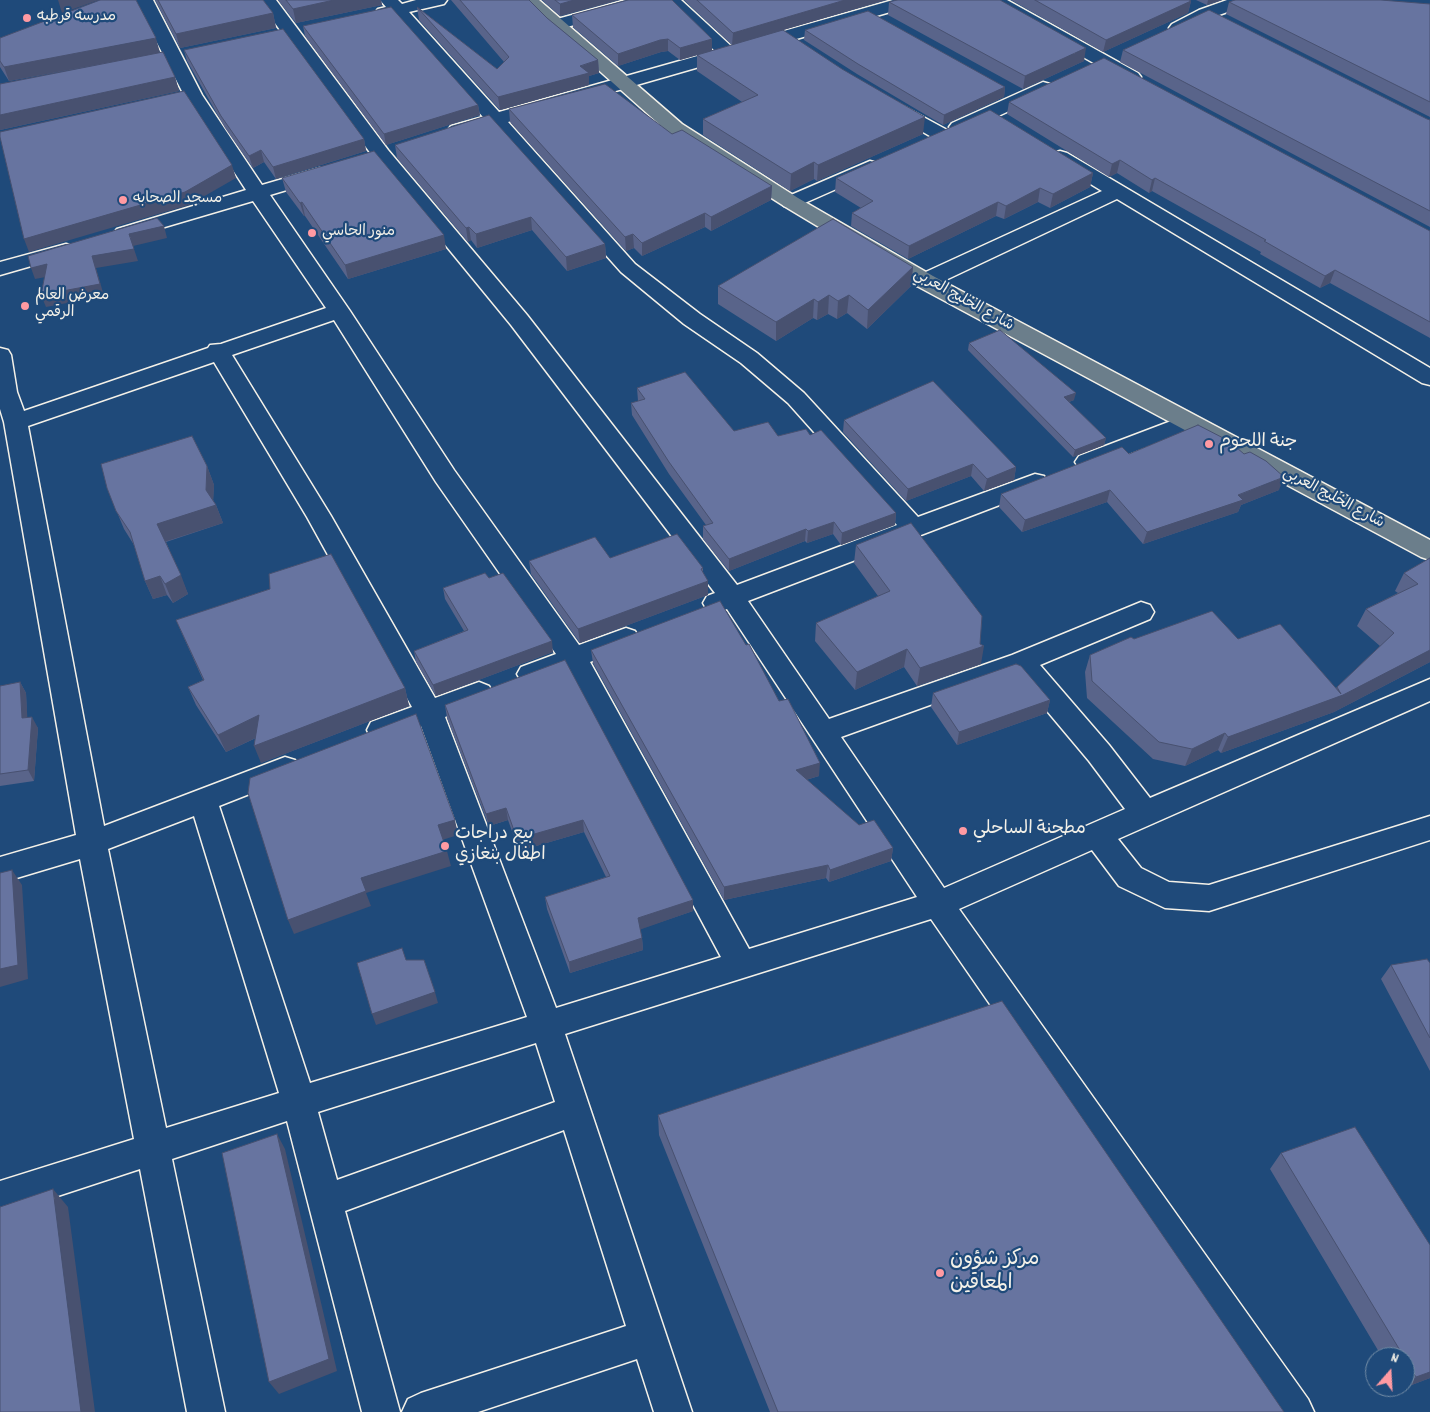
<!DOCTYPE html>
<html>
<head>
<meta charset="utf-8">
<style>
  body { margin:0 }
  #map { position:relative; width:1430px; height:1412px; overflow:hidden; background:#1f4a7a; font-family:Dekko,sans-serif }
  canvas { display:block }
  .north { position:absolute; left:1365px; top:1347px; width:50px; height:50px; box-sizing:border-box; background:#1f4a7a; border:1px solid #748da6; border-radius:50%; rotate:19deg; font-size:14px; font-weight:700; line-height:20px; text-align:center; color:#f4f1e8 }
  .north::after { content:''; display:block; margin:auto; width:18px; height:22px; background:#ff9aa2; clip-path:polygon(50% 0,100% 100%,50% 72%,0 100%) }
</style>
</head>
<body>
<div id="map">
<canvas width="1430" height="1412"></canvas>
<div class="north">N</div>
</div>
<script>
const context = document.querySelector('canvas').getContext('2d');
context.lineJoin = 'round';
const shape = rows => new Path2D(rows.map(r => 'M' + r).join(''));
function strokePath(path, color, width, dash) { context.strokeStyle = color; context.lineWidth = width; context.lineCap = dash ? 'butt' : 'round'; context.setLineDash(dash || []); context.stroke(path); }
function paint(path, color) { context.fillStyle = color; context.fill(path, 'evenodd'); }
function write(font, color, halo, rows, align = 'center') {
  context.font = font + ' Dekko,"Playpen Sans Arabic",sans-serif'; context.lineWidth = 4.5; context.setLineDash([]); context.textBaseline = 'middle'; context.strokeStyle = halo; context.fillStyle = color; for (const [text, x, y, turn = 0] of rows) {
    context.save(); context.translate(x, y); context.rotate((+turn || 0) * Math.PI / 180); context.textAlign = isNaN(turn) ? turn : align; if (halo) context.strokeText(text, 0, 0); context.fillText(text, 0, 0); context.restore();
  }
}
const minor = shape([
  [135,0,153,0,202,95,262,185,320,168,327,170,330,174,327,178,270,195,350,311,454,470,579,645,626,628,635,631,639,638,635,645,590,662,749,949,917,897,727,609,716,613,707,610,703,603,707,596,715,593,511,325,374,158,258,0,276,0,388,150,527,315,737,585,897,525,788,403,741,363,684,324,621,272,491,126,458,136,451,134,448,130,451,126,483,117,394,16,384,18,378,17,375,13,378,9,386,7,380,0,398,0,402,4,416,0,447,0,444,4,409,12,499,112,715,51,662,0,681,0,731,46,893,0,921,0,918,4,508,122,635,264,700,314,757,353,804,393,918,517,1035,474,1044,476,1047,482,1044,488,748,601,829,719,1012,655,1141,602,1150,605,1154,612,1150,619,1040,665,1109,745,1150,798,1430,679,1430,701,1118,839,1141,868,1169,882,1209,885,1430,816,1430,840,1209,911,1165,908,1119,886,1092,850,959,909,1308,1399,1314,1412,1272,1412,931,919,565,1034,692,1412,654,1412,637,1359,478,1412,402,1412,408,1399,421,1393,626,1326,564,1130,345,1211,400,1412,362,1412,287,1121,172,1159,225,1412,187,1412,140,1169,0,1215,0,1181,134,1139,80,859,0,883,0,857,76,835,4,422,0,409,0,348,8,350,11,355,17,392,24,411,208,348,210,345,221,344,326,308,253,201,124,239,117,237,114,233,117,229,246,190,184,95,135,0],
  [334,320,436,482,556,654,521,667,517,674,521,681,531,684,568,671,721,957,556,1008,445,717,489,700,493,693,489,686,479,682,435,698,331,516,232,355,334,320],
  [214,362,307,517,412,707,371,722,367,730,371,738,381,741,421,726,527,1017,310,1083,219,806,295,776,299,768,295,760,285,757,104,826,28,426,214,362],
  [1016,674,1089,761,1125,809,944,888,841,737,1016,674],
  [194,816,279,1093,166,1128,108,849,194,816],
  [536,1043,555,1102,337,1180,318,1112,536,1043],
  [626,0,654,0,651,4,556,30,550,29,547,25,550,21,626,0],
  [985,0,1007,0,1138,73,1141,77,1138,81,1132,83,1126,81,988,4,985,0],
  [1227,0,1252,0,1249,4,1211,18,1184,32,1172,32,1169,28,1172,24,1199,10,1227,0],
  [1043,82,1050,84,1052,88,1050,92,966,131,959,133,952,131,949,127,952,123,1043,82],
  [892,100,949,131,952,135,949,139,942,141,935,139,885,110,883,106,885,102,892,100],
  [1060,151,1067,153,1430,368,1430,385,1422,383,1117,199,933,286,925,287,917,286,914,281,917,276,1102,191,1053,161,1050,157,1053,153,1060,151],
  [870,161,877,163,880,167,877,171,798,206,791,208,784,206,781,202,784,198,870,161],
  [66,244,73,246,76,250,73,254,0,275,0,262,66,244],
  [1187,415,1195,418,1199,423,1195,428,1087,470,1079,468,1075,462,1079,456,1187,415]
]);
const major = shape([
  [520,0,539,0,682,124,798,198,933,276,1430,540,1430,560,1421,557,917,286,784,206,668,132,520,0]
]);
const wall = shape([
  [155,0,263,0,273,13,276,28,180,48],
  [278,0,381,0,382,5,296,23],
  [451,0,529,0,547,18,598,60,599,73,589,76,589,85,500,110,419,20,417,7,497,69,504,62],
  [542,0,619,0,560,16],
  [684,0,886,0,783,30,923,134,817,181,814,179,790,191,703,135,703,119,742,102,697,71,697,55,680,60,668,51,661,52,618,66,573,27,572,15,712,39,712,51,732,45],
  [1011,0,1189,0,1191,1,1188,13,1103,52],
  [1196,0,1222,0,1207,5],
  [889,2,1084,61,1023,89,888,15],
  [1229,2,1430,4,1430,117,1226,14],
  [303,26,478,105,480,115,386,145,305,36],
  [805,30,1005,87,1004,97,943,125,857,74,804,40],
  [0,38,160,52,175,77,179,91,0,130,0,84,108,63,9,81,0,67],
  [184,50,364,139,366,151,276,179,264,162,253,168,225,128,187,61],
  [1123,50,1430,120,1430,227,1120,62],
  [1009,102,1430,231,1430,338,1330,283,1320,288,1260,254,1261,252,1152,191,1149,193,1117,173,1109,177,1007,114],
  [509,109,672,134,772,186,771,200,711,231,705,227,642,256,634,248,626,251,510,122],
  [395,145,605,244,606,258,567,271,532,230,477,248,471,240,468,242,397,158],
  [1093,173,1090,187,1050,208,1038,202,1004,219,996,216,908,259,851,226,852,213,861,208,835,192,836,178],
  [282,178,446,249,348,279,305,216,304,216,286,192],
  [913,267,911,286,867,329,847,313,837,319,828,314,817,320,813,318,776,341,718,304,718,286],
  [969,343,1074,400,1069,402,1106,438,1104,445,1073,457,968,350],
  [637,388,734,431,778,436,810,435,896,513,895,525,841,545,833,534,807,543,805,541,729,571,703,539,703,526,706,525,669,474,632,415,631,403,638,401],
  [844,420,1016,467,1014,480,984,491,971,476,906,501,843,432],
  [1129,454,1279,490,1241,505,1238,512,1143,544,1107,502,1022,532,999,507,1001,494],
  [207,466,214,485,213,500,216,505,223,523,166,542,188,594,173,603,167,595,153,599,145,581,134,545,124,529,107,488],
  [856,545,980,644,981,664,917,686,904,667,855,690,815,641,816,623,878,596,854,563],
  [610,558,703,568,703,573,708,595,580,643,531,574,529,561],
  [1430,558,1430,662,1334,712,1221,753,1218,750,1185,766,1153,759,1087,698,1085,672,1090,655,1134,639,1238,639,1336,688,1380,646,1357,626,1366,609,1398,593,1395,591,1404,573],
  [489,578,553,652,436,696,416,662,414,651,464,631,445,599,443,588],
  [270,589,405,688,409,706,261,763,256,738,226,752,196,705,188,687,203,680,184,638,176,620],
  [591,650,779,701,819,776,806,780,859,825,893,848,891,861,829,882,826,878,724,900,593,663],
  [20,682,26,693,27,718,38,728,34,781,0,786,0,686],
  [933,693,1050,700,1047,713,957,745,931,707],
  [445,705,693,911,640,929,642,938,643,950,570,973,547,909,545,897,606,877,584,832,519,851,508,820,489,826,447,718],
  [1430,963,1430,1071,1381,979,1391,965],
  [658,1115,1284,1412,770,1412,659,1135],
  [1281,1153,1430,1378,1401,1389,1400,1387,1405,1387,1405,1357,1382,1357,1270,1169]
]);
const shadedWall = shape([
  [58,0,99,0,62,13],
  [334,0,381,0,382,5,296,23,293,9],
  [574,0,619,0,560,16,560,4],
  [845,0,886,0,732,45,733,33],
  [1208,0,1222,0,1207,5],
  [1191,1,1188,13,1103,52,1106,40],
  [273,13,276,28,180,48,176,34],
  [156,38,160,53,9,81,4,67],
  [668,39,668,51,661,52,618,66,618,54,660,40],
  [712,39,712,51,680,60,680,48],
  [1086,48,1084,61,1023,89,1025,76],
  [598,60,599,73,589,76,589,85,500,110,498,97],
  [175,77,179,91,0,130,0,115],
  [1005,87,1004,97,943,125,944,115],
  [478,105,480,115,386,145,384,134],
  [925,117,923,134,817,181,818,165],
  [364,139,366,151,276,179,273,167],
  [261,150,264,162,253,168,249,156],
  [1120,160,1117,173,1109,177,1112,164],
  [814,162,814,179,790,191,791,174],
  [232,165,236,178,189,205,29,252,24,239],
  [1093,173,1090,187,1050,208,1053,194],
  [1155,178,1152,191,1149,193,1152,180],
  [772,186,771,200,711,231,711,217],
  [1040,188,1038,202,1004,219,1006,206],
  [302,202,305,216,304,216,300,203],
  [998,202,996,216,908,259,909,246],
  [705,213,705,227,642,256,642,243],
  [531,217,532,230,477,248,476,234],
  [164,226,167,238,133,246,129,234],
  [469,227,471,240,468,242,466,228],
  [633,234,634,248,626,251,625,237],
  [444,235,446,249,348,279,345,265],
  [605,244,606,258,567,271,566,257],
  [134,249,138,261,96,268,104,296,46,307,41,295,92,256],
  [47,264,51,276,35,279,31,268],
  [913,267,911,286,867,329,868,310],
  [1335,270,1330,283,1320,288,1325,276],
  [829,295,828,314,817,320,818,302],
  [849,295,847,313,837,319,838,301],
  [814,299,813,318,776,341,776,322],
  [1076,393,1074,400,1063,404,1064,397],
  [1106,438,1104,445,1073,457,1075,450],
  [973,464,971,476,906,501,908,489],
  [207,466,214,485,213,506,216,505,223,523,164,542,157,524,206,490],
  [1016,467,1014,480,984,491,987,479],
  [1284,477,1279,490,1241,505,1238,512,1143,544,1147,532],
  [1110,490,1107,502,1022,532,1025,520],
  [896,513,895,525,841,545,842,533],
  [834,522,833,534,807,543,808,531],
  [806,529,805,541,729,571,729,559],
  [181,575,188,594,173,603,165,584],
  [160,576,167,595,153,599,145,581],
  [708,581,708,595,580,643,578,629],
  [552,641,553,652,436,696,433,685],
  [984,646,981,664,917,686,920,668],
  [907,649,904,667,855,690,857,672],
  [1430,650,1430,662,1334,712,1221,753,1228,737],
  [20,682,26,693,28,729,22,718],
  [405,688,409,706,261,763,254,746],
  [1050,700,1047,713,957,745,959,732],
  [259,715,266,733,226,752,218,735],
  [32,717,38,728,34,781,28,770],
  [1225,733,1218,750,1185,766,1192,749],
  [820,763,819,776,795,783,796,770],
  [506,808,508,820,489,826,486,814],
  [455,820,458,835,442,840,438,825],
  [583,820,584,832,519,851,517,839],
  [893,848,891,861,829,882,830,870],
  [447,851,451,866,366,893,371,906,294,934,288,920,361,878],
  [828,865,826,878,724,900,724,887],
  [12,870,22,885,28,979,0,987,0,969],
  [693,900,693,911,639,930,638,918],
  [642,938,643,950,570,973,569,962],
  [435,992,438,1003,376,1025,372,1014],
  [277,1134,285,1149,337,1371,279,1394,269,1382],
  [53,1189,68,1207,95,1412,81,1412],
  [1430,1372,1430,1378,1401,1389,1416,1377]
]);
const building = shape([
  [100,0,136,0,156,38,4,67,0,61,0,38,100,0],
  [158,0,263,0,273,13,176,34,158,0],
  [286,0,334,0,293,9,286,0],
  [460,0,529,0,547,18,598,60,580,66,589,73,498,97,417,7,497,69,509,57,460,0],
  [555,0,574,0,560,4,555,0],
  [628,0,672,0,712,39,680,48,668,39,660,40,618,54,572,15,628,0],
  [697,0,845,0,733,33,697,0],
  [897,0,1000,0,1086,48,1025,76,889,2,897,0],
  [1035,0,1189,0,1191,1,1106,40,1035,0],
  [1235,0,1381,0,1430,4,1430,102,1229,2,1235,0],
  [391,7,478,105,384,134,303,26,391,7],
  [1209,10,1427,119,1430,120,1430,211,1123,50,1209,10],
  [868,11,1005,87,944,115,858,64,805,30,868,11],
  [283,29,364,139,273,167,261,150,249,156,221,116,184,50,283,29],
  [783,30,842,69,925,117,818,165,814,162,791,174,703,119,758,95,697,55,783,30],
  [163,52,175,77,0,115,0,84,163,52],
  [1104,58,1430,231,1430,322,1335,270,1325,276,1264,241,1266,240,1155,178,1152,180,1120,160,1112,164,1009,102,1104,58],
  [605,84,672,134,682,130,772,186,711,217,705,213,642,243,633,234,625,237,509,109,605,84],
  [184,91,232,165,185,192,24,239,0,137,0,132,184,91],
  [990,110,1093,173,1053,194,1040,188,1006,206,998,202,909,246,852,213,873,201,836,178,990,110],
  [489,115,605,244,566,257,531,217,476,234,469,227,466,228,395,145,489,115],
  [374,151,444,235,345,265,302,202,300,203,282,178,374,151],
  [157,218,164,226,129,234,134,249,92,256,100,284,41,295,47,264,31,268,28,256,157,218],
  [833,219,913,267,868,310,849,295,838,301,829,295,818,302,814,299,776,322,718,286,833,219],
  [1000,330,1076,393,1064,397,1106,438,1075,450,969,343,1000,330],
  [685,372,734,431,768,422,778,436,806,429,810,435,821,430,896,513,842,533,834,522,808,531,806,529,729,559,703,526,713,523,669,462,631,403,645,399,637,388,685,372],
  [933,381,1016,467,987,479,973,464,908,489,844,420,933,381],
  [1198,425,1229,441,1244,454,1250,452,1266,461,1284,477,1238,495,1243,500,1147,532,1110,490,1025,520,1001,494,1122,447,1129,454,1198,425],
  [192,436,207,466,206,490,216,505,157,524,181,575,165,584,160,576,145,581,130,532,116,511,107,488,101,464,192,436],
  [911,523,982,616,980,644,984,646,920,668,907,649,857,672,816,623,890,591,856,545,911,523],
  [677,534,703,568,701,569,708,581,578,629,529,561,595,537,610,558,677,534],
  [331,554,405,688,254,746,259,715,218,735,188,687,204,680,176,620,270,589,269,574,331,554],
  [1430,558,1430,650,1343,695,1228,737,1225,733,1192,749,1159,742,1092,681,1090,655,1131,637,1134,639,1212,611,1238,639,1280,624,1341,694,1337,687,1394,633,1366,609,1418,584,1404,573,1430,558],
  [485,573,489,578,503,573,552,641,433,685,414,651,468,630,443,588,485,573],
  [720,601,746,645,749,644,779,701,788,699,820,763,796,770,859,825,874,820,893,848,830,870,828,865,724,887,591,650,720,601],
  [565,660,693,900,638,918,642,938,569,962,545,897,610,876,583,820,517,839,506,808,486,814,445,705,565,660],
  [1016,664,1021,666,1050,700,959,732,933,693,1016,664],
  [20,682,22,718,32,717,28,770,0,774,0,686,20,682],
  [416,714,455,820,438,825,447,851,361,878,366,891,288,920,248,793,250,778,416,714],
  [12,870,18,965,0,969,0,873,12,870],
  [402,948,406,960,424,960,435,992,372,1014,357,963,402,948],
  [1427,959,1430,963,1430,1038,1391,965,1427,959],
  [1002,1001,1284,1412,778,1412,658,1115,1002,1001],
  [1355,1127,1430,1245,1430,1372,1416,1377,1405,1359,1405,1357,1404,1357,1281,1153,1355,1127],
  [277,1134,329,1359,269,1382,222,1153,277,1134],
  [53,1189,81,1412,0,1412,0,1207,53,1189]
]);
const markers = [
  [27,18,5,"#ff9aa2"],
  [123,200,5,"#ff9aa2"],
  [312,233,5,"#ff9aa2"],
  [25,306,5,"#ff9aa2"],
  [1209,444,5,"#ff9aa2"],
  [963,831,5,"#ff9aa2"],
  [445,846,5,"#ff9aa2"],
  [940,1273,5,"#ff9aa2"]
];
const farPoinames = [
  ["مدرسه قرطبه",37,18],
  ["مسجد الصحابه",133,200],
  ["منور الحاسي",322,233],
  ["معرض العالم",35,297],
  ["الرقمي",35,314]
];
const farStreetnames = [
  ["شارع الخليج العربي",963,301,29],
  ["شارع الخليج العربي",1333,499,28]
];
const poiNames = [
  ["جنة اللحوم",1219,444],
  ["مطحنة الساحلي",973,831],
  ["بيع دراجات",455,836],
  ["اطفال بنغازي",455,857]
];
const nearPoinames = [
  ["مركز شؤون",950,1261],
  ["المعاقين",950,1285]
];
strokePath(minor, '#f4f1e8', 3);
strokePath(major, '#f4f1e8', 3);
paint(minor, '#1f4a7a');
paint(major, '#6b7e8b');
paint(wall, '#59648a');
paint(shadedWall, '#485170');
paint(building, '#6774a0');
strokePath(building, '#485170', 1);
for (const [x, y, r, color] of markers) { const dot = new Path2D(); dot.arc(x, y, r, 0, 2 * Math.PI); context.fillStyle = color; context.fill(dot); strokePath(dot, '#1f4a7a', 2); }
write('15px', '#f4f1e8', '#1f4a7a', farPoinames, 'left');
write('15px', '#f4f1e8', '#1f4a7a', farStreetnames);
write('18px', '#f4f1e8', '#1f4a7a', poiNames, 'left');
write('21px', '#f4f1e8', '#1f4a7a', nearPoinames, 'left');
</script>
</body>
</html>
